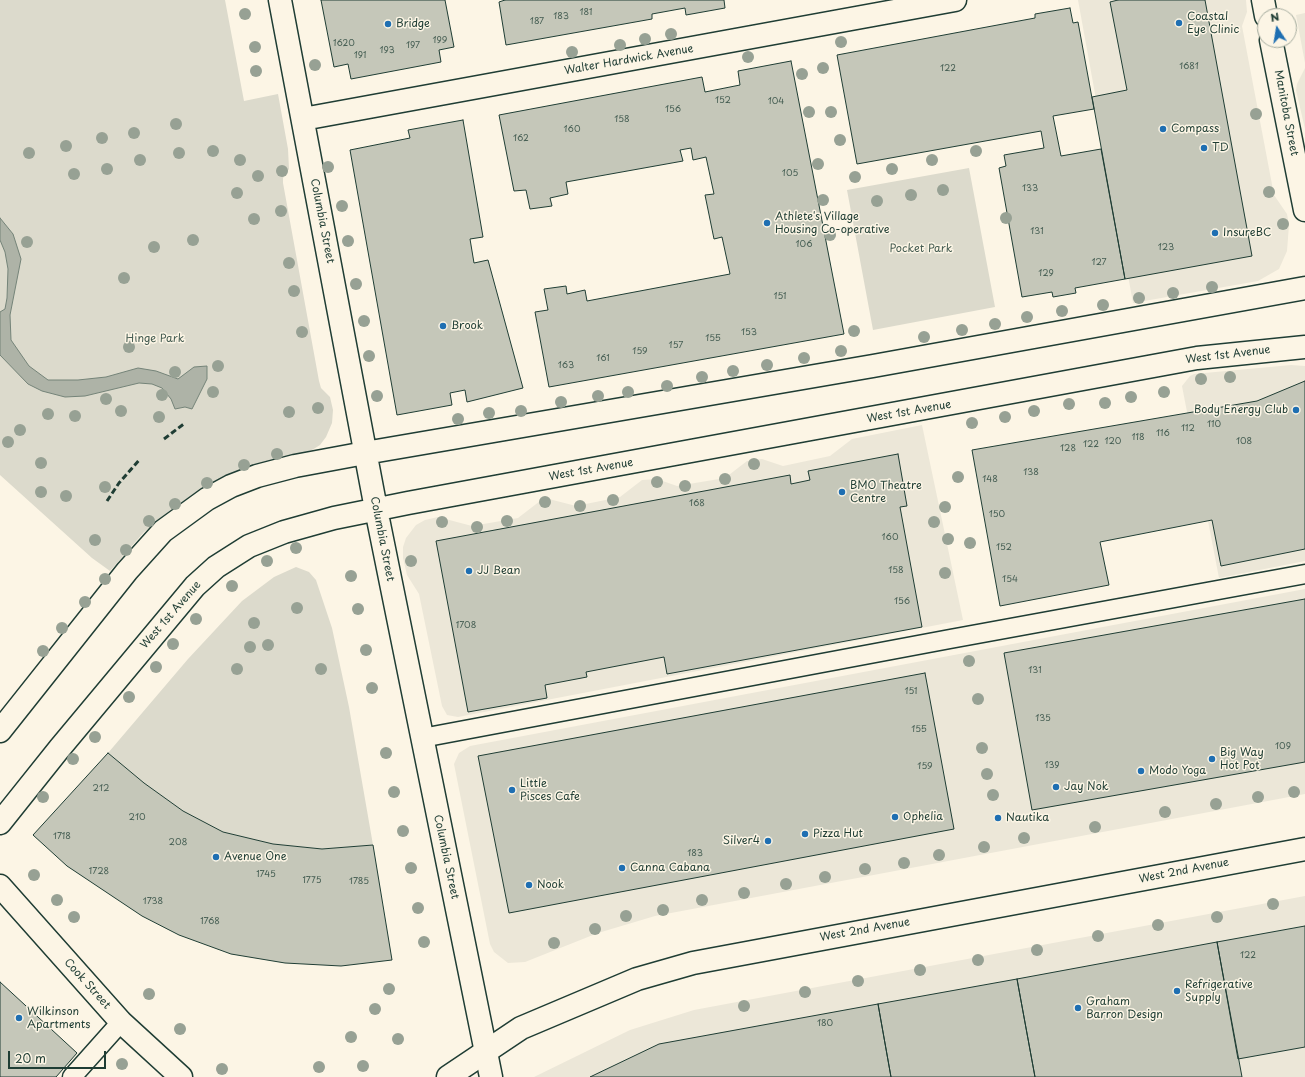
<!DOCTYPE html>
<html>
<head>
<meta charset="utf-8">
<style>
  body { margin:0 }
  #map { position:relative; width:1305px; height:1077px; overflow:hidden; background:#fcf5e5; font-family:"Playpen Sans",sans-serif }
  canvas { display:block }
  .north { position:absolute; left:1257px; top:8px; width:40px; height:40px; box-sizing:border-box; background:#fcf5e5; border:1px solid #a4ab9e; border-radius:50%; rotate:348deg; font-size:11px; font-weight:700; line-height:16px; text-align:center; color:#1f3d34 }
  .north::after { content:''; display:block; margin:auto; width:14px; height:18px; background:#1f6fb2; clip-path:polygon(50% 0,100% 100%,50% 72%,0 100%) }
  .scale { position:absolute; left:8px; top:1051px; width:98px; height:18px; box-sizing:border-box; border:2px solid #1f3d34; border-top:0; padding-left:5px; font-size:12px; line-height:14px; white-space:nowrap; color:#1f3d34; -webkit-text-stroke:3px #fcf5e5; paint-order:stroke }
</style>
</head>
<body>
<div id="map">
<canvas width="1305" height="1077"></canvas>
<div class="north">N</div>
<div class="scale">20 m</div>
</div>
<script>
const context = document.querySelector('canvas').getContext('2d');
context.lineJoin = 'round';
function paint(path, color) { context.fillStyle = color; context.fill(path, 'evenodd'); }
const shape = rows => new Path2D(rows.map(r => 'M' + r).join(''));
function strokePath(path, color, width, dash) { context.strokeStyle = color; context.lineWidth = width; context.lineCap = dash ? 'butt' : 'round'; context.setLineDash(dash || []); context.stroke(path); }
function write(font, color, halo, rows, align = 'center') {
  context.font = font + ' "Playpen Sans",sans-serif'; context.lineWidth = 3; context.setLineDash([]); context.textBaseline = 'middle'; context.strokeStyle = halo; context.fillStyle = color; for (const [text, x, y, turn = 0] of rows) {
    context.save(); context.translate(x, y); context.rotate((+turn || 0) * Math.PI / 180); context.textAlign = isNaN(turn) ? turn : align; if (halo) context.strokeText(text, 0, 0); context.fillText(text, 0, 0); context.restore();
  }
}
const built = shape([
  [1078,0,1246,0,1247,12,1242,26,1274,195,1287,214,1289,225,1287,251,1279,269,1258,281,1133,303],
  [1305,13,1305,63,1296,15],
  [1305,68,1305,129,1296,90,1297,84],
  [1291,365,1305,366,1305,561,1219,578,1182,386,1190,376,1194,374],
  [922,425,963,620,458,717,447,715,442,706,419,594,407,575,403,558,403,547,406,538,416,525,425,520,438,517,472,526,518,518,540,501,549,499,576,506,620,497,642,480,657,479,677,486,725,478,747,461,762,459,783,466,830,456,852,439],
  [1305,589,1305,794,655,916,598,933,525,962,508,963,494,952,490,944,454,764,459,753,470,746],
  [1305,896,1305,1077,534,1077,630,1030,694,1010]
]);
const green = shape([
  [0,0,225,0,244,101,278,94,288,149,289,169,283,178,283,183,319,381,321,388,330,397,333,410,332,423,326,437,320,445,312,450,263,463,226,476,199,491,169,511,144,532,110,571,92,558,0,475],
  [969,168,995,307,873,330,847,190],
  [296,567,309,572,316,580,332,628,349,707,373,845,322,849,273,844,223,832,183,811,144,783,108,753,188,659,242,601,274,577]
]);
const water = shape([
  [0,218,13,234,21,259,10,315,11,340,29,366,48,380,78,380,106,377,138,368,156,371,178,379,194,367,207,366,207,379,192,409,185,407,175,409,171,399,162,388,152,384,139,383,85,396,65,397,42,391,28,384,0,355,0,312,5,309,7,298,8,269,5,252,0,240,0,218]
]);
const building = shape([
  [321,0,445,0,454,47,439,50,441,62,351,79,348,64,334,67,321,0],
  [505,0,724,0,725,8,686,15,685,8,652,14,652,19,506,45,499,2,505,0],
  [1118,0,1205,0,1252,256,1125,279,1092,97,1127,90,1110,2,1118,0],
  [1070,8,1073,23,1078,22,1094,109,1053,116,1061,156,1101,149,1125,279,1075,288,1076,293,1053,297,1052,292,1022,297,999,168,1006,166,1004,155,1044,148,1041,131,857,164,837,55,1035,18,1035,14,1070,8],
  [791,61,844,334,549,387,535,312,548,310,544,289,566,286,567,294,585,290,587,301,730,274,722,237,714,239,705,195,714,194,706,157,693,160,691,148,680,150,683,161,566,182,568,194,550,198,552,206,530,209,526,190,514,191,499,115,702,77,705,92,740,85,738,71,791,61],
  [463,120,483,237,470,239,474,263,488,260,523,388,467,402,465,390,450,393,452,405,397,415,350,150,410,138,408,130,463,120],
  [1305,381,1305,549,1221,566,1212,520,1100,542,1109,585,1000,606,972,450,1257,401,1305,381],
  [898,454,907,506,900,507,922,627,667,674,664,657,586,672,587,677,545,685,547,698,468,712,436,541,790,475,791,484,810,480,808,471,898,454],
  [1305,599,1305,762,1032,810,1004,653,1305,599],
  [925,673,954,829,509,913,478,756,925,673],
  [108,753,144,783,183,811,223,832,273,844,322,849,373,845,392,960,341,966,285,963,231,954,179,935,142,916,67,866,33,835,108,753],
  [1305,926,1305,1047,1238,1059,1217,942,1305,926],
  [1217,942,1242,1077,1035,1077,1017,979,1217,942],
  [1017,979,1035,1077,891,1077,878,1004,1017,979],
  [0,982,77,1053,56,1077,0,1077,0,982],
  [878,1004,891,1077,590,1077,659,1044,878,1004]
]);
const service = shape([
  [422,738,950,639,1305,574],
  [72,1077,121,1022]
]);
const minor = shape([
  [280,0,376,509,491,1077],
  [1263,0,1266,16],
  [1271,40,1305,210],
  [303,119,955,0],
  [0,731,127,571,163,531,207,499,231,486,257,476,295,466,365,453,873,366,1305,288],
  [0,823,59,749,195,586,216,567,249,546,284,532,334,518,408,503,1197,358,1305,347],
  [0,886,121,1022,181,1077]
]);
const secondary = shape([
  [448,1077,521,1028,637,979,693,963,1305,849]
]);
const rail = shape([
  [164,439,185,423],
  [107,501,119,483,140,459]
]);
const trees = [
  [245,14],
  [671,34],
  [645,39],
  [841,42],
  [620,45],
  [255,47],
  [572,52],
  [748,57],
  [315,65],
  [823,68],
  [256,71],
  [802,74],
  [809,112],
  [831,112],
  [1256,114],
  [176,124],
  [134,133],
  [102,138],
  [840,140],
  [66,146],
  [213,151],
  [976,151],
  [29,153],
  [179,153],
  [140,160],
  [240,160],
  [932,160],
  [818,164],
  [328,167],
  [107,169],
  [892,169],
  [282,171],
  [74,174],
  [258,176],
  [855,177],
  [943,190],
  [1269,192],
  [237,193],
  [911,195],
  [823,200],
  [877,201],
  [342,206],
  [281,211],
  [1006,218],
  [254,219],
  [1283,224],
  [830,235],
  [193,240],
  [348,241],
  [27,242],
  [154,247],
  [289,263],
  [124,278],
  [356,284],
  [1212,287],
  [294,291],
  [1173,293],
  [1139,298],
  [1103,305],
  [1062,311],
  [1027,317],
  [364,321],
  [995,324],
  [962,330],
  [854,331],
  [302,332],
  [924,337],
  [129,347],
  [841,351],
  [369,356],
  [804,358],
  [767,365],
  [218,366],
  [733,371],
  [175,372],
  [702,377],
  [1230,377],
  [1201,379],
  [667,386],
  [213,392],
  [628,392],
  [1164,392],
  [162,395],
  [377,396],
  [598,396],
  [1131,397],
  [106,399],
  [561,402],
  [1105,403],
  [1069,404],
  [318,408],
  [121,411],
  [521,411],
  [1034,411],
  [289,412],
  [489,413],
  [48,414],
  [75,416],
  [159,417],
  [1005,417],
  [458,419],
  [972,423],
  [20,430],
  [8,442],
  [277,454],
  [41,463],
  [754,464],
  [244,465],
  [958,477],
  [725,479],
  [657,482],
  [207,483],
  [685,486],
  [105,487],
  [41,492],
  [66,496],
  [613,500],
  [545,502],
  [175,504],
  [580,506],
  [945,507],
  [149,521],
  [507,521],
  [442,522],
  [934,522],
  [477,527],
  [948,539],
  [95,540],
  [970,543],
  [296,548],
  [126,550],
  [267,561],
  [411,561],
  [945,573],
  [351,576],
  [105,579],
  [232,586],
  [85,602],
  [297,608],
  [358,609],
  [196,619],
  [254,623],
  [62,628],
  [173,644],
  [268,645],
  [250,647],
  [366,650],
  [43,651],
  [969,661],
  [156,667],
  [237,669],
  [321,669],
  [372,688],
  [129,697],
  [978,699],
  [95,737],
  [982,748],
  [386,753],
  [73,759],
  [987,774],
  [394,792],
  [1294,792],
  [993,795],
  [43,797],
  [1258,797],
  [1216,804],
  [1165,812],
  [1095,827],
  [403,831],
  [1024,838],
  [984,847],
  [939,855],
  [904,863],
  [411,868],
  [865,869],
  [34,875],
  [825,877],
  [786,884],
  [744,893],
  [57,900],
  [702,900],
  [1273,904],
  [418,908],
  [663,910],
  [626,916],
  [74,917],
  [1217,917],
  [1158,925],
  [595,929],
  [1098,936],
  [424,942],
  [554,943],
  [1037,950],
  [978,960],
  [920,970],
  [858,981],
  [389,989],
  [805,992],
  [149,994],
  [744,1006],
  [375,1009],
  [180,1029],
  [351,1037],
  [398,1039],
  [122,1064],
  [363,1066],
  [319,1067],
  [222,1069]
];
const markers = [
  [1179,23,4,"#1f6fb2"],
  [388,24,4,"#1f6fb2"],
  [1163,129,4,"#1f6fb2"],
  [1204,148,4,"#1f6fb2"],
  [767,223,4,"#1f6fb2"],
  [1215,233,4,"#1f6fb2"],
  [443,326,4,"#1f6fb2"],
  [1296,410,4,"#1f6fb2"],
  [842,492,4,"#1f6fb2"],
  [469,571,4,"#1f6fb2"],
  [1212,759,4,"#1f6fb2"],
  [1141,771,4,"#1f6fb2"],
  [1056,787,4,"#1f6fb2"],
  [512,790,4,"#1f6fb2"],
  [895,817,4,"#1f6fb2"],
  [998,818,4,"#1f6fb2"],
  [805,834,4,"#1f6fb2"],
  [768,841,4,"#1f6fb2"],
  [216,857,4,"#1f6fb2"],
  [622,868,4,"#1f6fb2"],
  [529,885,4,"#1f6fb2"],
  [1177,991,4,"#1f6fb2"],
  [1078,1008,4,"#1f6fb2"],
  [19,1018,4,"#1f6fb2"]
];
const numberNames = [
  ["181",586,13],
  ["183",561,17],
  ["187",537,22],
  ["199",440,41],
  ["1620",344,44],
  ["197",413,46],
  ["193",387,51],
  ["191",360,56],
  ["1681",1189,67],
  ["122",948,69],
  ["152",723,101],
  ["104",776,102],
  ["156",673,110],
  ["158",622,120],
  ["160",572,130],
  ["162",521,139],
  ["105",790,174],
  ["133",1030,189],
  ["131",1037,232],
  ["106",804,245],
  ["123",1166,248],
  ["127",1099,263],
  ["129",1046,274],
  ["151",780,297],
  ["153",749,333],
  ["155",713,339],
  ["157",676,346],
  ["159",640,352],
  ["161",603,359],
  ["163",566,366],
  ["110",1214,425],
  ["112",1188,429],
  ["116",1163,434],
  ["118",1138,438],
  ["120",1113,442],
  ["108",1244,442],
  ["122",1091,445],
  ["128",1068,449],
  ["138",1031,473],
  ["148",990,480],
  ["168",697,504],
  ["150",997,515],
  ["160",890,538],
  ["152",1004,548],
  ["158",896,571],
  ["154",1010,580],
  ["156",902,602],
  ["1708",466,626],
  ["131",1035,671],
  ["151",911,692],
  ["135",1043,719],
  ["155",919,730],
  ["109",1283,747],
  ["139",1052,766],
  ["159",925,767],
  ["212",101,789],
  ["210",137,818],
  ["1718",62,837],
  ["208",178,843],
  ["183",695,854],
  ["1728",99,872],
  ["1745",266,875],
  ["1775",312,881],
  ["1785",359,882],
  ["1738",153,902],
  ["1768",210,922],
  ["122",1248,956],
  ["180",825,1024]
];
const poiNames = [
  ["Coastal",1187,17],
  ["Eye Clinic",1187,30],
  ["Bridge",396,24],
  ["Compass",1171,129],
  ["TD",1212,148],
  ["Athlete's Village",775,217],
  ["Housing Co-operative",775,230],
  ["InsureBC",1223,233],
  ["Brook",451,326],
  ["Body Energy Club",1288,410,"right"],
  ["BMO Theatre",850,486],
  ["Centre",850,499],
  ["JJ Bean",477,571],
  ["Big Way",1220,753],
  ["Hot Pot",1220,766],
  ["Modo Yoga",1149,771],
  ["Little",520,784],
  ["Pisces Cafe",520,797],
  ["Jay Nok",1064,787],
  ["Ophelia",903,817],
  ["Nautika",1006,818],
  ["Pizza Hut",813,834],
  ["Silver4",760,841,"right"],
  ["Avenue One",224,857],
  ["Canna Cabana",630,868],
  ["Nook",537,885],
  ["Refrigerative",1185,985],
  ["Supply",1185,998],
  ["Graham",1086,1002],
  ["Barron Design",1086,1015],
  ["Wilkinson",27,1012],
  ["Apartments",27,1025]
];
const streetNames = [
  ["Walter Hardwick Avenue",629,60,-10],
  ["Manitoba Street",1286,113,79],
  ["Columbia Street",322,221,79],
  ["West 1st Avenue",1228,355,-7],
  ["West 1st Avenue",909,412,-10],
  ["West 1st Avenue",591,470,-10],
  ["Columbia Street",382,539,79],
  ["West 1st Avenue",171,615,-49],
  ["Columbia Street",446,857,78],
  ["West 2nd Avenue",1184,871,-11],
  ["West 2nd Avenue",865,930,-10],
  ["Cook Street",87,984,48]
];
const parkNames = [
  ["Pocket Park",921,249],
  ["Hinge Park",155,339]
];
paint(built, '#ece7d8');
paint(green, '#dcdacc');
paint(water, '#aeb3a7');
strokePath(water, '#758479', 1);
paint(building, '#c5c7b9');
strokePath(building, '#1f3d34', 1);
strokePath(service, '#1f3d34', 21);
strokePath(minor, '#1f3d34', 25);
strokePath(secondary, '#1f3d34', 25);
strokePath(service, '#fcf5e5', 18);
strokePath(minor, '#fcf5e5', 22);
strokePath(secondary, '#fcf5e5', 22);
strokePath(rail, '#1f3d34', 3, [6, 3]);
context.fillStyle = '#97a194';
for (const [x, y] of trees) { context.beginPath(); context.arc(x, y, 6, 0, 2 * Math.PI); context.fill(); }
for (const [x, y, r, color] of markers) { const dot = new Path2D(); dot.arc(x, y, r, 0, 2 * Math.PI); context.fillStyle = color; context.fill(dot); strokePath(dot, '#fcf5e5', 1.5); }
write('9px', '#486055', null, numberNames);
write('11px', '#1f3d34', '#fcf5e5', poiNames, 'left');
write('11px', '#1f3d34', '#fcf5e5', streetNames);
write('11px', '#455c52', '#fcf5e5', parkNames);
</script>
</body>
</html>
